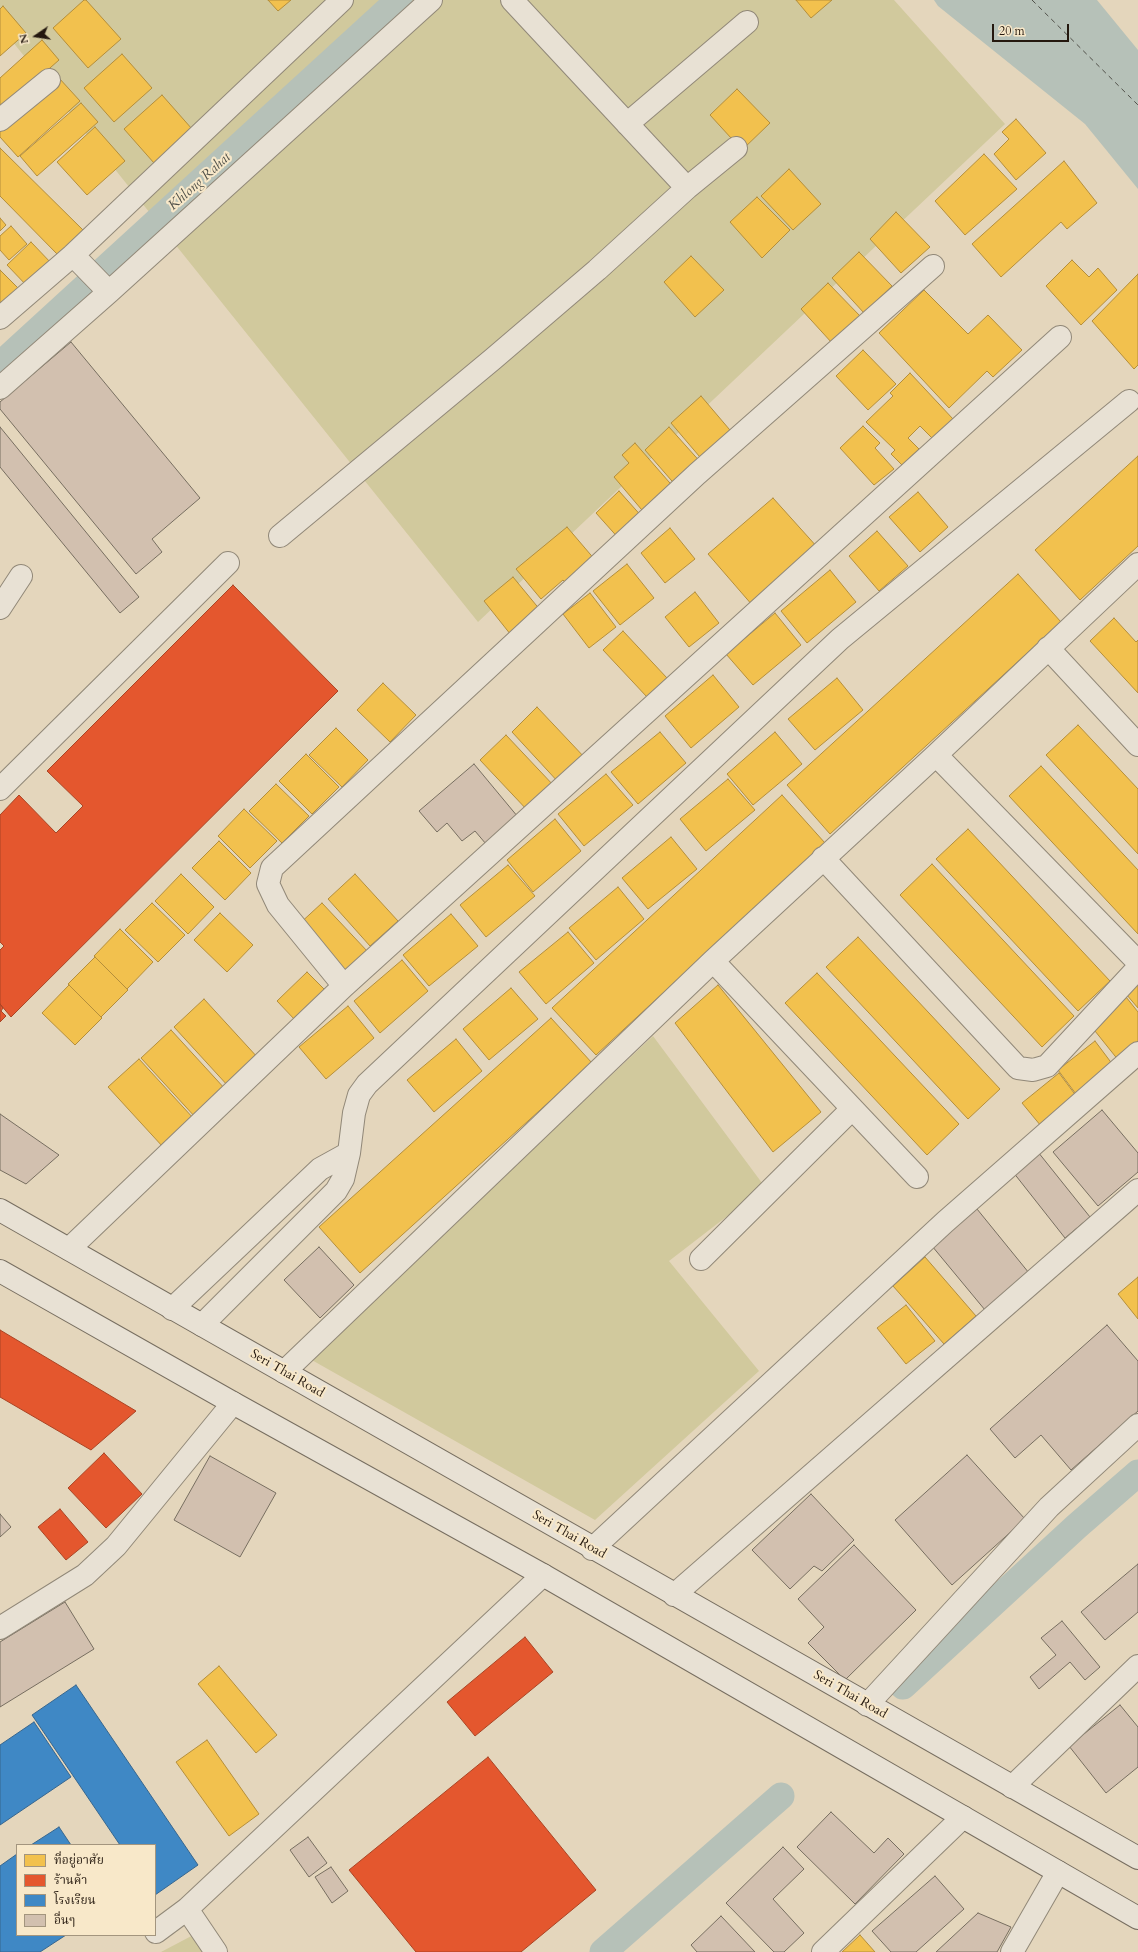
<!DOCTYPE html>
<html>
<head>
<meta charset="utf-8">
<style>
  body { margin:0 }
  #map { position:relative; width:1138px; height:1952px; overflow:hidden; background:#e4d6bc; font-family:Cardo,"Noto Serif Thai",serif }
  canvas { display:block }
  .legend { position:absolute; left:16px; top:1844px; width:140px; height:92px; box-sizing:border-box; background:#f8e8c9; border:1px solid #a3957e; margin:0; padding:5px 7px; list-style:none; font-size:12px; color:#24180e }
  .legend li { display:flex; align-items:center; gap:8px; height:20px }
  .legend b { width:20px; border:1px solid #a3957e }
  .north { position:absolute; left:16px; top:16px; width:40px; height:40px; -webkit-text-stroke:3px #f8e8c9; paint-order:stroke; rotate:257deg; font-size:11px; font-weight:700; line-height:16px; text-align:center; color:#24180e }
  .north::after { content:''; display:block; margin:auto; width:14px; height:18px; background:#24180e; clip-path:polygon(50% 0,100% 100%,50% 72%,0 100%) }
  .scale { position:absolute; left:992px; top:24px; width:77px; height:18px; box-sizing:border-box; border:2px solid #24180e; border-top:0; padding-left:5px; font-size:12px; line-height:14px; white-space:nowrap; color:#24180e; -webkit-text-stroke:3px #f8e8c9; paint-order:stroke }
</style>
</head>
<body>
<div id="map">
<canvas width="1138" height="1952"></canvas>
<ul class="legend">
<li><b style="height:11px;background:#f2c14e"></b>ที่อยู่อาศัย</li>
<li><b style="height:11px;background:#e4572e"></b>ร้านค้า</li>
<li><b style="height:11px;background:#3f88c5"></b>โรงเรียน</li>
<li><b style="height:11px;background:#d2c0af"></b>อื่นๆ</li>
</ul>
<div class="north">N</div>
<div class="scale">20 m</div>
</div>
<script>
const context = document.querySelector('canvas').getContext('2d');
context.lineJoin = 'round';
function paint(path, color) { context.fillStyle = color; context.fill(path, 'evenodd'); }
const shape = rows => new Path2D(rows.map(r => 'M' + r).join(''));
function strokePath(path, color, width, dash) { context.strokeStyle = color; context.lineWidth = width; context.lineCap = dash ? 'butt' : 'round'; context.setLineDash(dash || []); context.stroke(path); }
function write(font, color, halo, rows, align = 'center') {
  context.font = font + ' Cardo,serif'; context.lineWidth = 4; context.setLineDash([]); context.textBaseline = 'middle'; context.strokeStyle = halo; context.fillStyle = color; for (const [text, x, y, turn = 0] of rows) {
    context.save(); context.translate(x, y); context.rotate((+turn || 0) * Math.PI / 180); context.textAlign = isNaN(turn) ? turn : align; if (halo) context.strokeText(text, 0, 0); context.fillText(text, 0, 0); context.restore();
  }
}
const green = shape([
  [0,0,894,0,1005,124,478,622,0,26],
  [653,1036,765,1187,669,1261,759,1371,595,1520,310,1359],
  [199,1932,214,1952,161,1952]
]);
const water = shape([
  [934,0,1097,0,1138,50,1138,189,1085,124,938,6]
]);
const homes = shape([
  [84,0,86,0,121,39,88,68,53,28,84,0],
  [268,0,291,0,278,11,268,0],
  [796,0,832,0,811,18,796,0],
  [3,6,26,33,0,56,0,9,3,6],
  [42,40,59,60,0,112,0,78,42,40],
  [122,54,152,88,114,122,84,88,122,54],
  [59,78,80,101,18,157,0,137,0,131,59,78],
  [737,89,770,123,742,150,710,115,737,89],
  [162,95,192,129,154,163,124,129,162,95],
  [81,103,98,122,37,176,20,156,81,103],
  [1016,119,1046,153,1016,180,994,154,1009,139,1002,132,1016,119],
  [95,127,125,161,87,195,57,162,95,127],
  [0,148,84,231,59,256,0,196,0,148],
  [984,154,1017,189,965,235,935,201,984,154],
  [1064,161,1097,203,1067,229,1061,222,1001,277,972,244,1064,161],
  [789,169,821,204,793,230,761,196,789,169],
  [757,197,790,230,762,258,730,222,757,197],
  [896,212,930,247,901,273,870,239,896,212],
  [0,218,6,225,0,231,0,218],
  [11,226,27,244,9,260,0,250,0,236,11,226],
  [31,242,52,264,28,287,7,265,31,242],
  [859,252,892,286,864,313,832,278,859,252],
  [691,256,724,290,695,317,664,282,691,256],
  [1072,260,1089,277,1098,268,1117,290,1081,325,1046,286,1072,260],
  [0,270,20,290,0,310,0,270],
  [1138,274,1138,365,1134,369,1092,321,1138,274],
  [828,283,861,317,832,343,801,309,828,283],
  [924,290,968,334,988,315,1022,350,993,377,987,371,949,408,879,333,924,290],
  [863,350,896,384,868,410,836,376,863,350],
  [910,373,953,419,932,438,920,426,908,438,919,449,902,465,891,454,895,450,866,422,893,396,890,393,910,373],
  [701,396,735,436,705,463,671,423,701,396],
  [863,426,880,443,875,448,894,469,874,485,840,448,863,426],
  [669,427,703,465,678,488,645,450,669,427],
  [635,443,676,490,647,516,614,477,629,463,622,455,635,443],
  [1138,456,1138,546,1080,600,1035,550,1138,456],
  [619,491,644,519,621,541,596,513,619,491],
  [918,492,948,527,920,552,889,517,918,492],
  [773,498,818,548,753,606,708,554,773,498],
  [567,527,596,561,568,585,563,580,541,599,516,569,567,527],
  [670,528,695,559,665,583,641,553,670,528],
  [877,531,908,566,879,591,849,556,877,531],
  [627,564,654,598,620,625,593,591,627,564],
  [830,570,856,602,807,643,781,611,830,570],
  [1018,574,1061,622,830,834,787,785,1018,574],
  [513,577,541,611,511,635,484,601,513,577],
  [695,592,719,623,689,647,665,617,695,592],
  [590,593,616,627,589,648,563,614,590,593],
  [775,613,801,645,753,685,726,654,775,613],
  [1114,618,1136,642,1138,640,1138,693,1090,641,1114,618],
  [623,631,667,678,647,697,603,650,623,631],
  [713,675,739,707,691,748,665,716,713,675],
  [837,678,863,710,815,750,788,719,837,678],
  [383,683,416,715,390,742,357,710,383,683],
  [537,707,586,759,560,784,512,732,537,707],
  [1078,725,1138,789,1138,854,1046,755,1078,725],
  [336,728,368,760,342,787,309,755,336,728],
  [660,732,686,763,638,804,611,772,660,732],
  [775,732,802,764,753,805,727,774,775,732],
  [506,735,555,787,529,812,480,760,506,735],
  [306,754,339,787,312,814,279,781,306,754],
  [1041,766,1138,870,1138,934,1009,796,1041,766],
  [606,774,633,805,584,846,558,814,606,774],
  [728,779,755,810,706,851,680,819,728,779],
  [276,784,309,816,282,843,249,811,276,784],
  [782,795,825,843,596,1055,552,1008,782,795],
  [244,809,277,841,250,868,218,836,244,809],
  [555,819,581,851,533,892,507,860,555,819],
  [968,829,1110,981,1078,1011,936,859,968,829],
  [671,837,697,869,648,909,622,878,671,837],
  [219,841,251,873,225,900,192,868,219,841],
  [932,864,1074,1016,1042,1047,900,895,932,864],
  [508,865,535,896,486,937,460,905,508,865],
  [181,874,214,907,188,934,155,901,181,874],
  [355,874,398,921,370,946,328,899,355,874],
  [618,887,644,919,596,960,569,928,618,887],
  [152,903,185,935,158,962,125,930,152,903],
  [322,903,368,952,344,975,297,926,322,903],
  [220,913,253,945,227,972,194,940,220,913],
  [451,914,478,946,429,986,403,955,451,914],
  [120,929,153,962,127,989,94,956,120,929],
  [568,932,594,963,546,1004,519,972,568,932],
  [858,937,1000,1089,968,1119,826,967,858,937],
  [95,957,128,990,101,1017,68,984,95,957],
  [402,960,428,991,380,1033,354,1001,402,960],
  [307,972,326,991,296,1021,277,1001,307,972],
  [817,973,959,1124,927,1155,785,1003,817,973],
  [1138,984,1138,1008,1126,994,1138,984],
  [69,985,102,1018,75,1045,42,1013,69,985],
  [718,985,821,1112,773,1152,675,1023,718,985],
  [511,988,538,1019,489,1060,463,1029,511,988],
  [1126,997,1138,1012,1138,1045,1119,1061,1091,1026,1126,997],
  [204,999,259,1059,229,1087,174,1027,204,999],
  [348,1006,374,1038,326,1079,299,1047,348,1006],
  [551,1018,592,1063,360,1273,319,1227,551,1018],
  [171,1030,226,1090,196,1118,141,1058,171,1030],
  [456,1039,482,1071,434,1112,407,1080,456,1039],
  [1095,1041,1113,1065,1076,1094,1058,1070,1095,1041],
  [139,1059,194,1119,163,1147,108,1087,139,1059],
  [1059,1073,1077,1097,1041,1126,1022,1103,1059,1073],
  [925,1257,976,1316,944,1344,893,1286,925,1257],
  [1138,1277,1138,1319,1118,1294,1138,1277],
  [906,1305,935,1341,906,1364,877,1328,906,1305],
  [219,1666,277,1735,256,1753,198,1684,219,1666],
  [207,1740,259,1814,229,1836,176,1762,207,1740],
  [860,1935,875,1952,842,1952,860,1935]
]);
const shops = shape([
  [233,585,338,691,11,1017,0,1004,0,950,4,946,0,942,0,815,19,795,56,833,83,806,47,771,233,585],
  [0,1004,3,1008,1,1011,6,1016,0,1022,0,1004],
  [0,1330,136,1411,91,1450,0,1397,0,1330],
  [104,1453,142,1494,106,1528,68,1488,104,1453],
  [60,1509,88,1542,66,1560,38,1527,60,1509],
  [525,1637,553,1672,475,1736,447,1702,525,1637],
  [488,1757,596,1890,521,1952,416,1952,349,1870,488,1757]
]);
const schools = shape([
  [76,1685,198,1865,155,1895,155,1845,120,1845,32,1715,76,1685],
  [34,1722,71,1777,0,1825,0,1745,34,1722],
  [59,1827,71,1845,31,1845,59,1827],
  [17,1854,17,1935,66,1935,40,1952,0,1952,0,1866,17,1854]
]);
const canal = shape([
  [0,365,399,0],
  [903,1686,1077,1526,1138,1473],
  [603,1952,781,1796]
]);
const ferry = shape([
  [1032,0,1138,105]
]);
const building = shape([
  [71,342,200,498,152,539,162,552,136,574,0,409,0,402,71,342],
  [0,427,139,597,120,613,0,467,0,427],
  [474,764,518,817,486,844,475,831,462,841,447,823,437,832,419,811,474,764],
  [1102,1110,1138,1153,1138,1172,1098,1206,1053,1152,1102,1110],
  [0,1114,59,1155,26,1184,0,1170,0,1114],
  [1038,1152,1090,1217,1065,1238,1013,1172,1038,1152],
  [977,1209,1029,1273,985,1310,932,1246,977,1209],
  [319,1247,354,1285,320,1318,284,1280,319,1247],
  [1107,1325,1138,1361,1138,1411,1071,1470,1041,1435,1015,1458,990,1429,1107,1325],
  [967,1455,1025,1519,952,1585,895,1520,967,1455],
  [210,1456,276,1493,240,1557,174,1520,210,1456],
  [811,1494,854,1540,822,1571,814,1566,790,1589,752,1550,811,1494],
  [0,1514,11,1527,0,1537,0,1514],
  [854,1545,916,1610,845,1680,808,1643,824,1627,798,1599,854,1545],
  [1138,1564,1138,1612,1105,1640,1081,1612,1138,1564],
  [65,1602,94,1649,0,1707,0,1642,65,1602],
  [1062,1621,1100,1667,1085,1680,1070,1662,1039,1689,1030,1677,1056,1655,1041,1638,1062,1621],
  [1120,1705,1138,1727,1138,1767,1106,1793,1069,1746,1120,1705],
  [831,1812,874,1853,888,1838,904,1854,855,1904,797,1847,831,1812],
  [308,1837,327,1863,309,1877,290,1850,308,1837],
  [783,1847,804,1869,773,1899,804,1933,784,1952,774,1952,726,1903,783,1847],
  [331,1867,348,1891,332,1903,315,1877,331,1867],
  [935,1876,964,1909,916,1952,891,1952,872,1931,935,1876],
  [978,1913,1011,1927,997,1952,936,1952,978,1913],
  [721,1916,755,1952,697,1952,691,1945,721,1916]
]);
const minor = shape([
  [0,120,49,80],
  [627,124,747,22],
  [687,188,736,148],
  [73,255,109,292],
  [0,318,73,255,342,0],
  [0,388,109,292,431,0],
  [280,536,493,359,597,270,687,188,512,0],
  [0,608,21,576],
  [1048,648,1138,745],
  [936,755,1138,962],
  [0,789,228,563],
  [823,858,1018,1068,1033,1070,1047,1066,1138,968],
  [713,961,917,1177],
  [344,986,278,905,268,884,272,868,697,474,933,266],
  [69,1249,344,986,1060,337],
  [701,1259,852,1109],
  [172,1309,320,1169,349,1153],
  [202,1325,336,1191,343,1179,349,1153,354,1113,359,1095,367,1084,840,639,1129,401],
  [284,1372,713,961,936,755,1138,564],
  [592,1549,945,1222,1138,1053],
  [674,1595,1138,1190],
  [0,1628,85,1575,116,1546,233,1403],
  [867,1705,1049,1507,1138,1425],
  [1012,1787,1138,1666],
  [187,1909,216,1952],
  [156,1932,187,1909,543,1575],
  [823,1952,963,1817],
  [1012,1952,1058,1872]
]);
const secondary = shape([
  [0,1210,1138,1858],
  [0,1271,233,1403,543,1575,1138,1918]
]);
const streetNames = [
  ["Seri Thai Road",287,1374,30],
  ["Seri Thai Road",569,1535,30],
  ["Seri Thai Road",850,1695,30]
];
const waterNames = [
  ["Khlong Rahat",200,182,-42]
];
paint(green, '#d1c99d');
paint(water, '#b6c1b8');
paint(homes, '#f2c14e');
strokePath(homes, '#b48e3b', 1);
paint(shops, '#e4572e');
strokePath(shops, '#aa4424', 1);
paint(schools, '#3f88c5');
strokePath(schools, '#37668e', 1);
strokePath(canal, '#b6c1b8', 27);
strokePath(ferry, '#505049', 1, [5, 4]);
paint(building, '#d2c0af');
strokePath(building, '#776e60', 1);
strokePath(minor, '#918878', 24);
strokePath(secondary, '#776e60', 24);
strokePath(minor, '#e8e1d4', 22);
strokePath(secondary, '#e8e1d4', 22);
write('13px', '#24180e', '#f8e8c9', streetNames);
write('italic 14px', '#505049', '#f8e8c9', waterNames);
</script>
</body>
</html>
